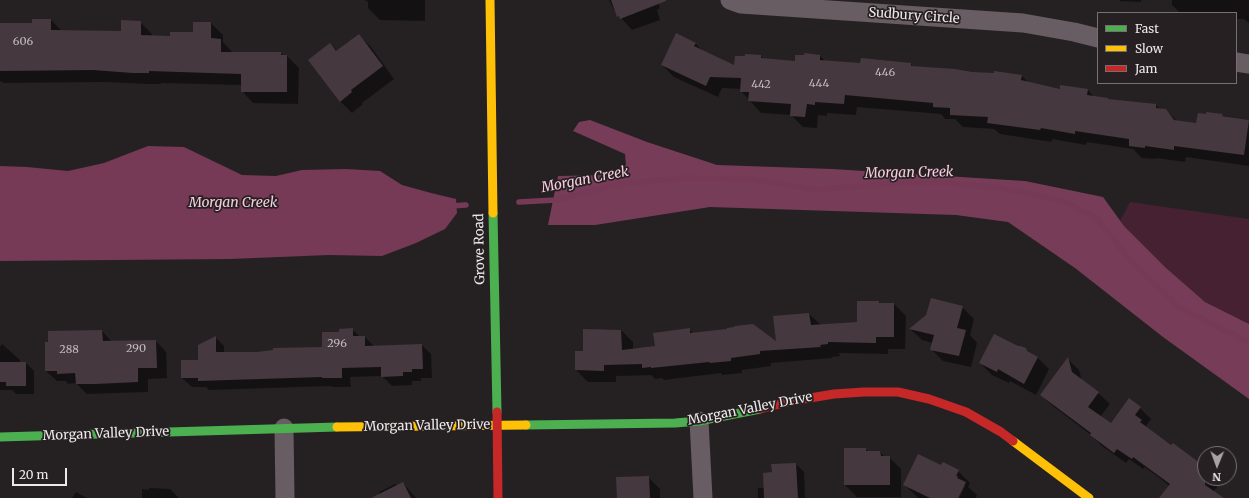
<!DOCTYPE html>
<html>
<head>
<meta charset="utf-8">
<style>
  body { margin:0 }
  #map { position:relative; width:1249px; height:498px; overflow:hidden; background:#252123; font-family:Merriweather,serif }
  canvas { display:block }
  .legend { position:absolute; left:1097px; top:12px; width:140px; height:72px; box-sizing:border-box; background:#262023; border:1px solid #767073; margin:0; padding:5px 7px; list-style:none; font-size:12px; color:#ede9ea }
  .legend li { display:flex; align-items:center; gap:8px; height:20px }
  .legend b { width:20px; border:1px solid #767073 }
  .north { position:absolute; left:1197px; top:446px; width:40px; height:40px; box-sizing:border-box; background:#262023; border:1px solid #767073; border-radius:50%; rotate:181deg; font-size:11px; font-weight:700; line-height:16px; text-align:center; color:#ede9ea }
  .north::after { content:''; display:block; margin:auto; width:14px; height:18px; background:#a7a3a4; clip-path:polygon(50% 0,100% 100%,50% 72%,0 100%) }
  .scale { position:absolute; left:12px; top:468px; width:55px; height:18px; box-sizing:border-box; border:2px solid #ede9ea; border-top:0; padding-left:5px; font-size:12px; line-height:14px; white-space:nowrap; color:#ede9ea; -webkit-text-stroke:3px #262023; paint-order:stroke }
</style>
</head>
<body>
<div id="map">
<canvas width="1249" height="498"></canvas>
<ul class="legend">
<li><b style="height:5px;background:#4caf50"></b>Fast</li>
<li><b style="height:5px;background:#ffc107"></b>Slow</li>
<li><b style="height:5px;background:#c62828"></b>Jam</li>
</ul>
<div class="north">N</div>
<div class="scale">20 m</div>
</div>
<script>
const context = document.querySelector('canvas').getContext('2d');
context.lineJoin = 'round';
function paint(path, color) { context.fillStyle = color; context.fill(path, 'evenodd'); }
const shape = rows => new Path2D(rows.map(r => 'M' + r).join(''));
function strokePath(path, color, width, dash) { context.strokeStyle = color; context.lineWidth = width; context.lineCap = dash ? 'butt' : 'round'; context.setLineDash(dash || []); context.stroke(path); }
function write(font, color, halo, rows, align = 'center') {
  context.font = font + ' Merriweather,serif'; context.lineWidth = 3.5; context.setLineDash([]); context.textBaseline = 'middle'; context.strokeStyle = halo; context.fillStyle = color; for (const [text, x, y, turn = 0] of rows) {
    context.save(); context.translate(x, y); context.rotate((+turn || 0) * Math.PI / 180); context.textAlign = isNaN(turn) ? turn : align; if (halo) context.strokeText(text, 0, 0); context.fillText(text, 0, 0); context.restore();
  }
}
const green = shape([
  [1130,202,1249,219,1249,324,1205,302,1165,267,1124,226,1120,221]
]);
const forest = shape([
  [590,120,647,142,717,165,832,169,1025,181,1103,197,1124,226,1165,267,1205,302,1249,324,1249,399,1163,337,1075,268,1008,222,956,215,710,207,595,225,548,225,558,176,609,175,626,165,625,154,573,131,579,122]
]);
const water = shape([
  [148,146,184,147,242,175,276,176,302,170,346,169,380,171,402,185,431,193,456,199,457,213,445,229,416,243,382,256,329,255,230,259,0,261,0,166,27,167,68,171,104,163]
]);
const shadow = shape([
  [365,0,425,0,425,21,380,20,368,8,368,2],
  [609,0,657,0,660,8,657,10,660,20,632,30,614,10],
  [1119,0,1141,0,1141,2,1120,1],
  [1172,0,1249,0,1249,23,1244,19,1236,19,1236,13,1180,13,1172,5],
  [51,20,62,31,122,32,140,22,152,34,152,36,171,37,194,33,194,23,211,23,223,35,223,42,233,53,281,53,284,56,287,56,299,68,298,104,253,103,242,91,242,85,161,83,161,84,146,84,105,82,4,83,0,81,0,22,2,24,33,24],
  [359,36,371,47,394,79,362,103,363,104,352,113,340,101,330,44,337,51],
  [695,43,704,52,735,67,761,56,763,59,796,62,820,56,826,62,861,65,911,64,913,67,972,73,1022,76,1029,83,1061,90,1088,90,1094,97,1109,100,1156,105,1160,109,1166,110,1177,121,1197,124,1207,115,1207,113,1249,120,1249,166,1186,157,1185,162,1156,158,1156,159,1142,158,1133,149,1087,142,1086,145,1052,139,1052,142,1000,134,994,129,963,127,955,119,945,119,941,114,857,107,856,115,827,113,827,116,818,115,817,128,803,127,791,115,761,113,741,91,741,89,722,88,718,97,674,77,662,65],
  [879,302,881,304,894,304,906,316,905,349,888,349,888,354,839,353,840,356,832,357,832,358,771,363,771,366,742,370,742,373,722,375,721,373,664,380,662,378,655,379,651,375,616,376,616,382,588,382,576,370,584,352,621,330,633,342,633,349,656,347,689,329,693,333,777,343,809,314,821,325,858,323],
  [962,307,974,319,970,335,977,343,971,367,943,361,931,349,933,343,922,340,910,329,927,316],
  [353,330,360,337,365,337,374,346,422,345,431,354,432,378,421,378,421,381,412,381,412,385,392,386,382,376,350,377,351,387,332,387,331,386,209,390,206,387,192,387,182,378,182,361,199,361,215,337,224,346,224,353,257,353,323,348,340,333],
  [102,331,112,342,156,341,166,352,167,378,148,379,148,392,87,394,76,383,68,384,66,381,57,381,46,371],
  [2,344,20,360,20,363,26,363,34,371,34,394,16,394,12,390,0,390,0,347],
  [1029,354,1037,357,1049,369,1036,395,1010,381,1009,383,992,375,980,363],
  [1068,359,1079,370,1082,381,1098,393,1110,404,1100,417,1111,425,1140,408,1151,419,1146,426,1152,432,1205,468,1205,478,1216,478,1220,483,1213,492,1222,498,1170,498,1170,486,1145,467,1143,469,1129,459,1126,463,1102,446,1091,435,1053,406,1041,395],
  [865,449,869,452,880,452,885,457,889,457,901,469,901,497,857,497,845,485],
  [796,464,804,472,805,498,758,498,758,488,764,488],
  [942,467,958,471,970,483,968,487,977,495,976,498,959,498,965,486,964,484,957,498,918,498,905,485],
  [648,477,660,489,660,498,618,498],
  [403,483,416,498,376,498,381,496,379,492,395,484,397,486],
  [149,488,170,489,179,498,142,498,142,489,149,490],
  [76,492,87,498,72,498]
]);
const stream = shape([
  [519,202,556,200,619,184,686,178,751,179,818,190,882,184,937,182,1002,188,1064,201,1097,218,1128,258,1178,307,1249,342],
  [450,206,466,205]
]);
const building = shape([
  [611,0,666,0,666,1,620,19,619,16,617,17],
  [32,19,51,19,51,30,121,31,121,20,141,21,141,35,170,36,170,32,193,32,193,22,211,22,211,38,221,39,221,52,281,52,281,55,287,55,287,92,241,92,241,74,149,71,149,73,133,73,93,70,0,71,0,23,32,23],
  [676,33,696,43,694,46,734,65,735,56,745,56,745,54,761,55,761,58,795,61,795,55,804,55,804,53,820,55,820,60,860,63,861,58,911,63,911,66,955,69,972,72,994,73,994,71,1022,75,1021,80,1060,89,1060,85,1088,89,1087,95,1108,98,1108,99,1156,104,1156,108,1166,109,1174,120,1196,123,1198,113,1206,114,1206,112,1223,114,1222,116,1249,120,1244,155,1174,146,1174,150,1145,146,1145,148,1129,146,1129,139,1075,131,1075,134,1041,128,1040,130,987,123,988,117,950,115,950,108,933,107,933,103,845,95,844,104,815,102,815,105,807,104,805,117,790,116,791,104,748,101,749,92,740,92,741,78,710,77,706,86,661,65],
  [359,34,383,66,351,90,352,92,340,102,308,60,330,43,336,51],
  [931,298,963,306,957,328,966,330,959,356,930,350,934,335,909,329,926,315],
  [857,301,879,301,879,303,894,303,894,337,876,337,876,343,828,342,828,344,820,345,821,347,760,351,760,354,731,358,731,361,710,363,709,362,651,368,651,367,642,368,642,364,604,365,604,371,575,370,575,351,583,351,583,329,621,330,622,350,655,346,653,333,690,328,690,333,727,329,727,328,734,327,735,326,753,324,776,341,773,316,809,313,811,325,857,322],
  [353,328,353,336,365,336,365,346,422,344,423,369,412,369,412,372,403,372,403,376,381,377,381,367,342,368,342,378,322,378,322,377,198,381,198,378,181,378,181,360,198,360,198,345,216,336,216,352,257,352,273,350,273,348,322,347,322,332,339,332,339,329],
  [102,330,103,341,156,340,157,368,138,368,138,382,95,384,76,384,75,373,57,374,57,371,45,371,45,342,48,342,48,331],
  [994,334,1018,346,1020,346,1026,348,1027,351,1038,357,1024,384,998,369,997,372,979,363],
  [1068,357,1072,372,1099,392,1088,407,1111,423,1129,398,1141,407,1135,415,1142,420,1140,422,1171,445,1173,443,1205,467,1205,485,1224,498,1159,498,1170,484,1133,457,1132,459,1117,449,1114,453,1090,435,1091,433,1040,395],
  [0,362,26,362,26,386,6,386,6,382,0,382],
  [844,448,866,448,866,451,880,451,881,456,890,456,890,485,844,485],
  [918,454,941,465,943,462,959,470,956,476,958,476,957,478,966,482,958,498,930,498,903,485],
  [796,463,798,498,764,498,763,473,772,472,771,464],
  [649,476,650,498,617,498,616,477],
  [403,482,411,498,371,498]
]);
const street = shape([
  [730,0,741,4,1023,23,1074,32,1098,38],
  [1236,62,1249,64],
  [699,421,703,498],
  [284,428,285,498]
]);
const fast = shape([
  [493,213,497,412],
  [526,425,675,423,699,421,760,409],
  [0,437,337,427]
]);
const slow = shape([
  [490,0,493,213],
  [337,427,526,425],
  [1013,441,1089,498]
]);
const jam = shape([
  [760,409,792,401,834,394,864,392,898,392,929,399,966,412,1001,432,1013,441],
  [497,412,498,498]
]);
const numberNames = [
  ["606",23,42],
  ["446",885,73],
  ["444",819,84],
  ["442",761,85],
  ["296",337,344],
  ["290",136,349],
  ["288",69,350]
];
const streetNames = [
  ["Sudbury Circle",914,16,4],
  ["Grove Road",480,249,-91],
  ["Morgan Valley Drive",750,409,-11],
  ["Morgan Valley Drive",427,426,-1],
  ["Morgan Valley Drive",106,434,-2]
];
const waterNames = [
  ["Morgan Creek",909,173,-1],
  ["Morgan Creek",585,180,-11],
  ["Morgan Creek",233,203]
];
paint(green, '#452132');
paint(forest, '#773d58');
paint(water, '#763a56');
paint(shadow, '#0007');
strokePath(stream, '#763a56', 5.5);
paint(building, '#46383f');
strokePath(street, '#675d62', 19);
strokePath(fast, '#4caf50', 9);
strokePath(slow, '#ffc107', 9);
strokePath(jam, '#c62828', 9);
write('11px', '#c3bdbf', null, numberNames);
write('13px', '#ede9ea', '#262023', streetNames);
write('italic 14px', '#f7cdde', '#262023', waterNames);
</script>
</body>
</html>
